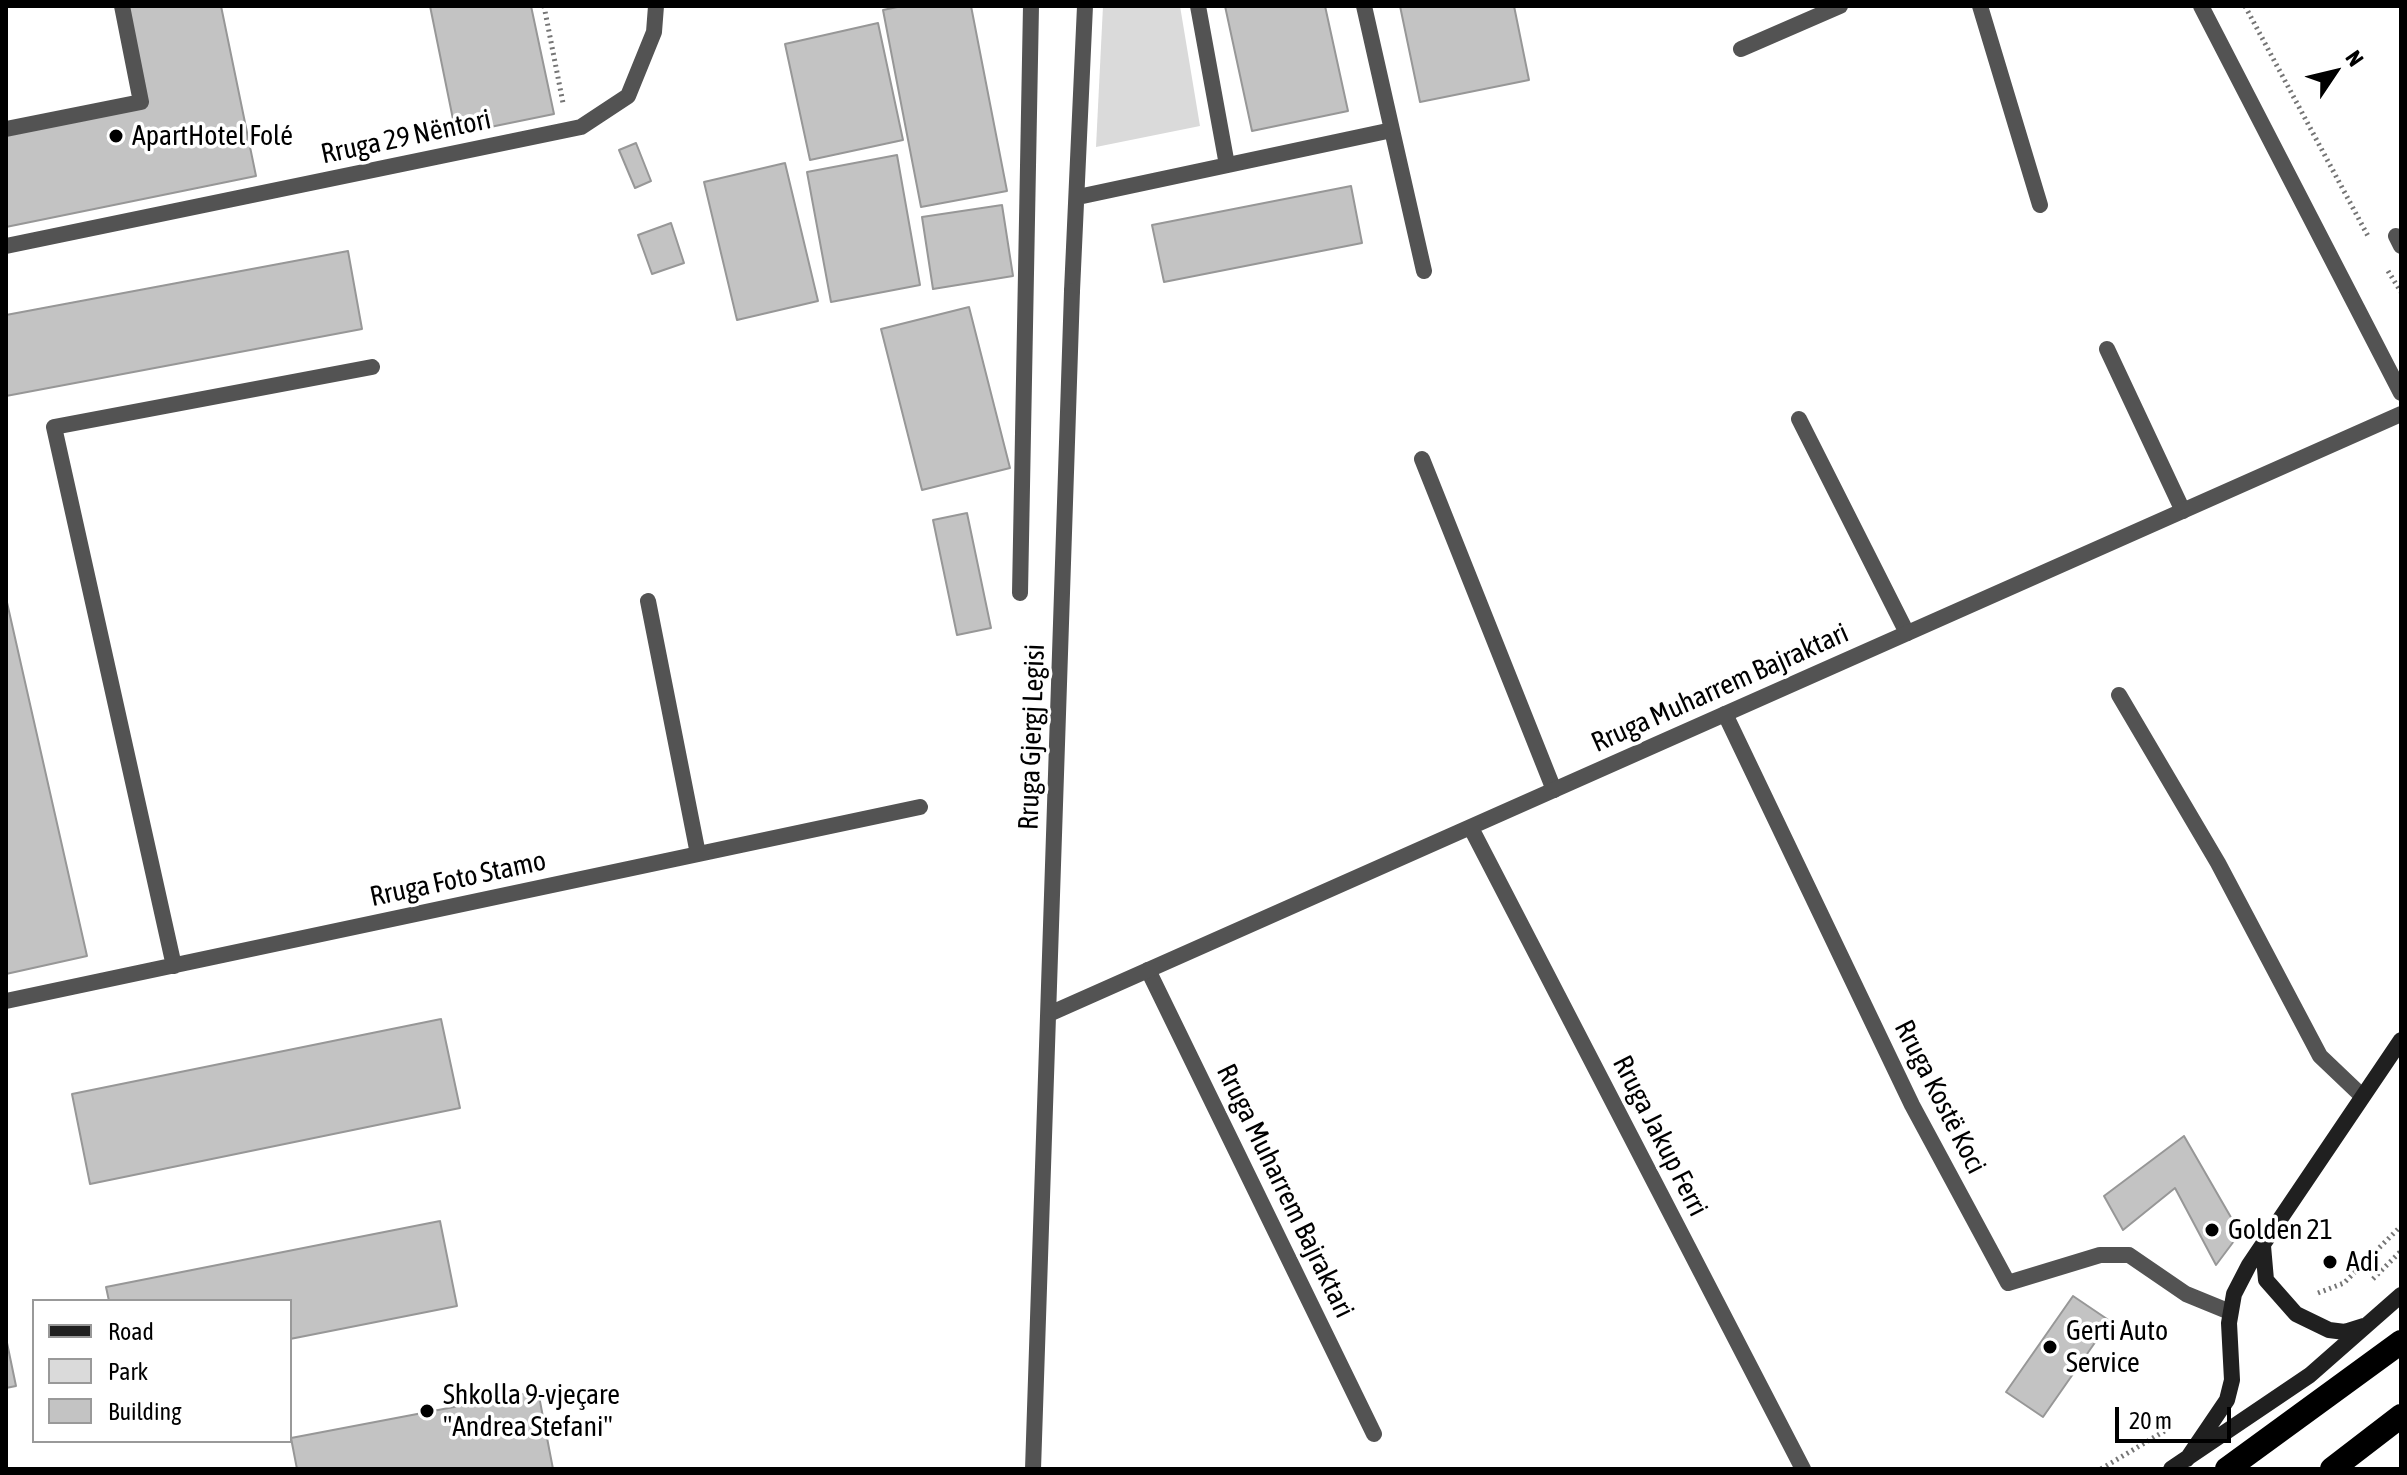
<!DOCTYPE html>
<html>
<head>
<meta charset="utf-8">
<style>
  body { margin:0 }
  #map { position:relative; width:2407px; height:1475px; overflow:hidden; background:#fff; font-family:"Asap Condensed",sans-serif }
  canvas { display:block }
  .frame { position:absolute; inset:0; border:8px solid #000; pointer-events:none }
  .legend { position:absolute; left:32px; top:1299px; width:260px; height:144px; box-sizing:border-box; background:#fff; border:2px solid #999; margin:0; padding:10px 14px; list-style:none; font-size:24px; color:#000 }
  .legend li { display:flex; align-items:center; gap:16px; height:40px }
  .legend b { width:40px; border:2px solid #999 }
  .north { position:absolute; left:2295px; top:32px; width:80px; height:80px; -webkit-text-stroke:6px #fff; paint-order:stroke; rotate:55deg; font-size:22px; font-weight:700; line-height:32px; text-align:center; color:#000 }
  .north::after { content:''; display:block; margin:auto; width:28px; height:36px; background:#000; clip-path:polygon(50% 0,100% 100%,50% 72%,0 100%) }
  .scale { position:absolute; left:2115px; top:1407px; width:116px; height:36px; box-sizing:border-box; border:4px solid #000; border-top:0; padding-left:10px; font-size:24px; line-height:28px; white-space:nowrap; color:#000; -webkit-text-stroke:6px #fff; paint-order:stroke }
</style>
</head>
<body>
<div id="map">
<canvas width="2407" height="1475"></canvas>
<div class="frame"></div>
<ul class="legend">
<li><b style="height:10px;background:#202020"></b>Road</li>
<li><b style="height:22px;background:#dadada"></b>Park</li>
<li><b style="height:22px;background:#c3c3c3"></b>Building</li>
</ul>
<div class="north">N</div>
<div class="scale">20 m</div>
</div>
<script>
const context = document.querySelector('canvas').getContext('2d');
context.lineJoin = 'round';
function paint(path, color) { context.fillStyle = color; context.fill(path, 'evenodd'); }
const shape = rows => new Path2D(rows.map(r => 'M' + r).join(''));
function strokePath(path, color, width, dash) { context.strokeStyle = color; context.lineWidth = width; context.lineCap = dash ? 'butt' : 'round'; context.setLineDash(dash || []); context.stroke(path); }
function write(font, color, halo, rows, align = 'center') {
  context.font = font + ' "Asap Condensed",sans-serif'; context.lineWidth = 7; context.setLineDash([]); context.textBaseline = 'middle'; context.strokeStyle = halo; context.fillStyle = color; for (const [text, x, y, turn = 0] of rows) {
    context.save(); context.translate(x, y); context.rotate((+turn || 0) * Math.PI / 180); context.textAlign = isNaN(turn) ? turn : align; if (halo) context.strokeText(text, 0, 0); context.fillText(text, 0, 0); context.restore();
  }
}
const green = shape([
  [1103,6,1180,6,1200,126,1096,147]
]);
const building = shape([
  [122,6,221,6,256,176,6,227,6,129,141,102,122,6],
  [430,6,531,6,554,114,456,134,430,6],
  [902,6,971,6,1007,191,921,207,883,10,902,6],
  [1225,6,1325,6,1348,111,1252,131,1225,6],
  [1400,6,1514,6,1529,80,1420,102,1400,6],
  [878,23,903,140,810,160,785,44,878,23],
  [636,143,651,181,635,188,619,150,636,143],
  [897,155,920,285,831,302,807,172,897,155],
  [785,163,818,301,737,320,704,182,785,163],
  [1351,186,1362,243,1164,282,1152,225,1351,186],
  [1002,205,1013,276,933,289,922,217,1002,205],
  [671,223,684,263,652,274,638,235,671,223],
  [348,251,362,329,6,396,6,315,348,251],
  [969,307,1010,468,922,490,881,329,969,307],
  [967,513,991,628,957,635,933,520,967,513],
  [6,598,87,956,6,974,6,598],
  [441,1019,460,1108,90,1184,72,1094,441,1019],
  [2184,1136,2240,1233,2216,1265,2175,1188,2123,1230,2104,1196,2184,1136],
  [440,1221,457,1306,290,1339,290,1301,109,1301,106,1287,440,1221],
  [2073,1296,2110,1321,2043,1417,2006,1392,2073,1296],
  [6,1338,16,1386,6,1388,6,1338],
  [538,1391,553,1469,297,1469,291,1438,538,1391]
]);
const path = shape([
  [544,6,563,103],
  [2245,6,2369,238],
  [2388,271,2401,292],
  [2373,1279,2401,1251],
  [2318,1293,2344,1283,2401,1226],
  [2101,1469,2173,1426]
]);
const lane = shape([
  [1198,6,1227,165],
  [1980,6,2040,205],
  [1392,130,1424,271],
  [1078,197,1392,130,1364,6],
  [2396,236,2401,246],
  [6,246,581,127,628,96,654,32,656,6],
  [1072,291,1085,6],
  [2107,349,2183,511],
  [1799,419,1907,633],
  [1422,459,1554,790],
  [1020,593,1031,6],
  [648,601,698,854],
  [2119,695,2218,863,2320,1056,2362,1096],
  [1725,714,1912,1105,2008,1283,2100,1255,2129,1255,2186,1294,2230,1312],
  [174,966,54,427,372,367],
  [1148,970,1374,1434],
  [6,1001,920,807]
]);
const street = shape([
  [2201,6,2401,393],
  [1741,49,1840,6],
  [6,129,141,102,122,6],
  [1471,828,1803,1469],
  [1049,1014,2401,414],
  [1033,1469,1072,291]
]);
const secondary = shape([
  [2263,1246,2266,1280,2296,1314,2329,1330,2345,1332,2364,1326],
  [2187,1459,2227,1400,2232,1380,2229,1323,2234,1294,2249,1265,2401,1040],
  [2171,1469,2310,1375,2401,1295]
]);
const highway = shape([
  [2227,1469,2401,1342],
  [2332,1469,2401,1416]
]);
const markers = [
  [116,136,8,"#000"],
  [2212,1230,8,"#000"],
  [2330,1262,8,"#000"],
  [2050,1347,8,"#000"],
  [427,1411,8,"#000"]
];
const poiNames = [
  ["ApartHotel Folé",132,136],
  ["Golden 21",2228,1230],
  ["Adi",2346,1262],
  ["Gerti Auto",2066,1331],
  ["Service",2066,1363],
  ["Shkolla 9-vjeçare",443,1395],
  ["\"Andrea Stefani\"",443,1427]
];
const streetNames = [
  ["Rruga 29 Nëntori",406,137,-12],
  ["Rruga Muharrem Bajraktari",1720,688,-24],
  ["Rruga Gjergj Legisi",1032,737,-88],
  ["Rruga Foto Stamo",458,879,-12],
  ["Rruga Kostë Koci",1940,1097,63],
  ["Rruga Jakup Ferri",1660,1136,63],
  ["Rruga Muharrem Bajraktari",1285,1191,64]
];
paint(green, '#dadada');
paint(building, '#c3c3c3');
strokePath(building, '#979797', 2);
strokePath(path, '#757575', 5, [2, 4]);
strokePath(lane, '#535353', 16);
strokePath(street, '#535353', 16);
strokePath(secondary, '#202020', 16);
strokePath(highway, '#000', 24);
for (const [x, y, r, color] of markers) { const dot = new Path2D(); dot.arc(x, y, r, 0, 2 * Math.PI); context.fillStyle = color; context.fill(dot); strokePath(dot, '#fff', 3); }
write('28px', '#000', '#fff', poiNames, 'left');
write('28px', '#000', '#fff', streetNames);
</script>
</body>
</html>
